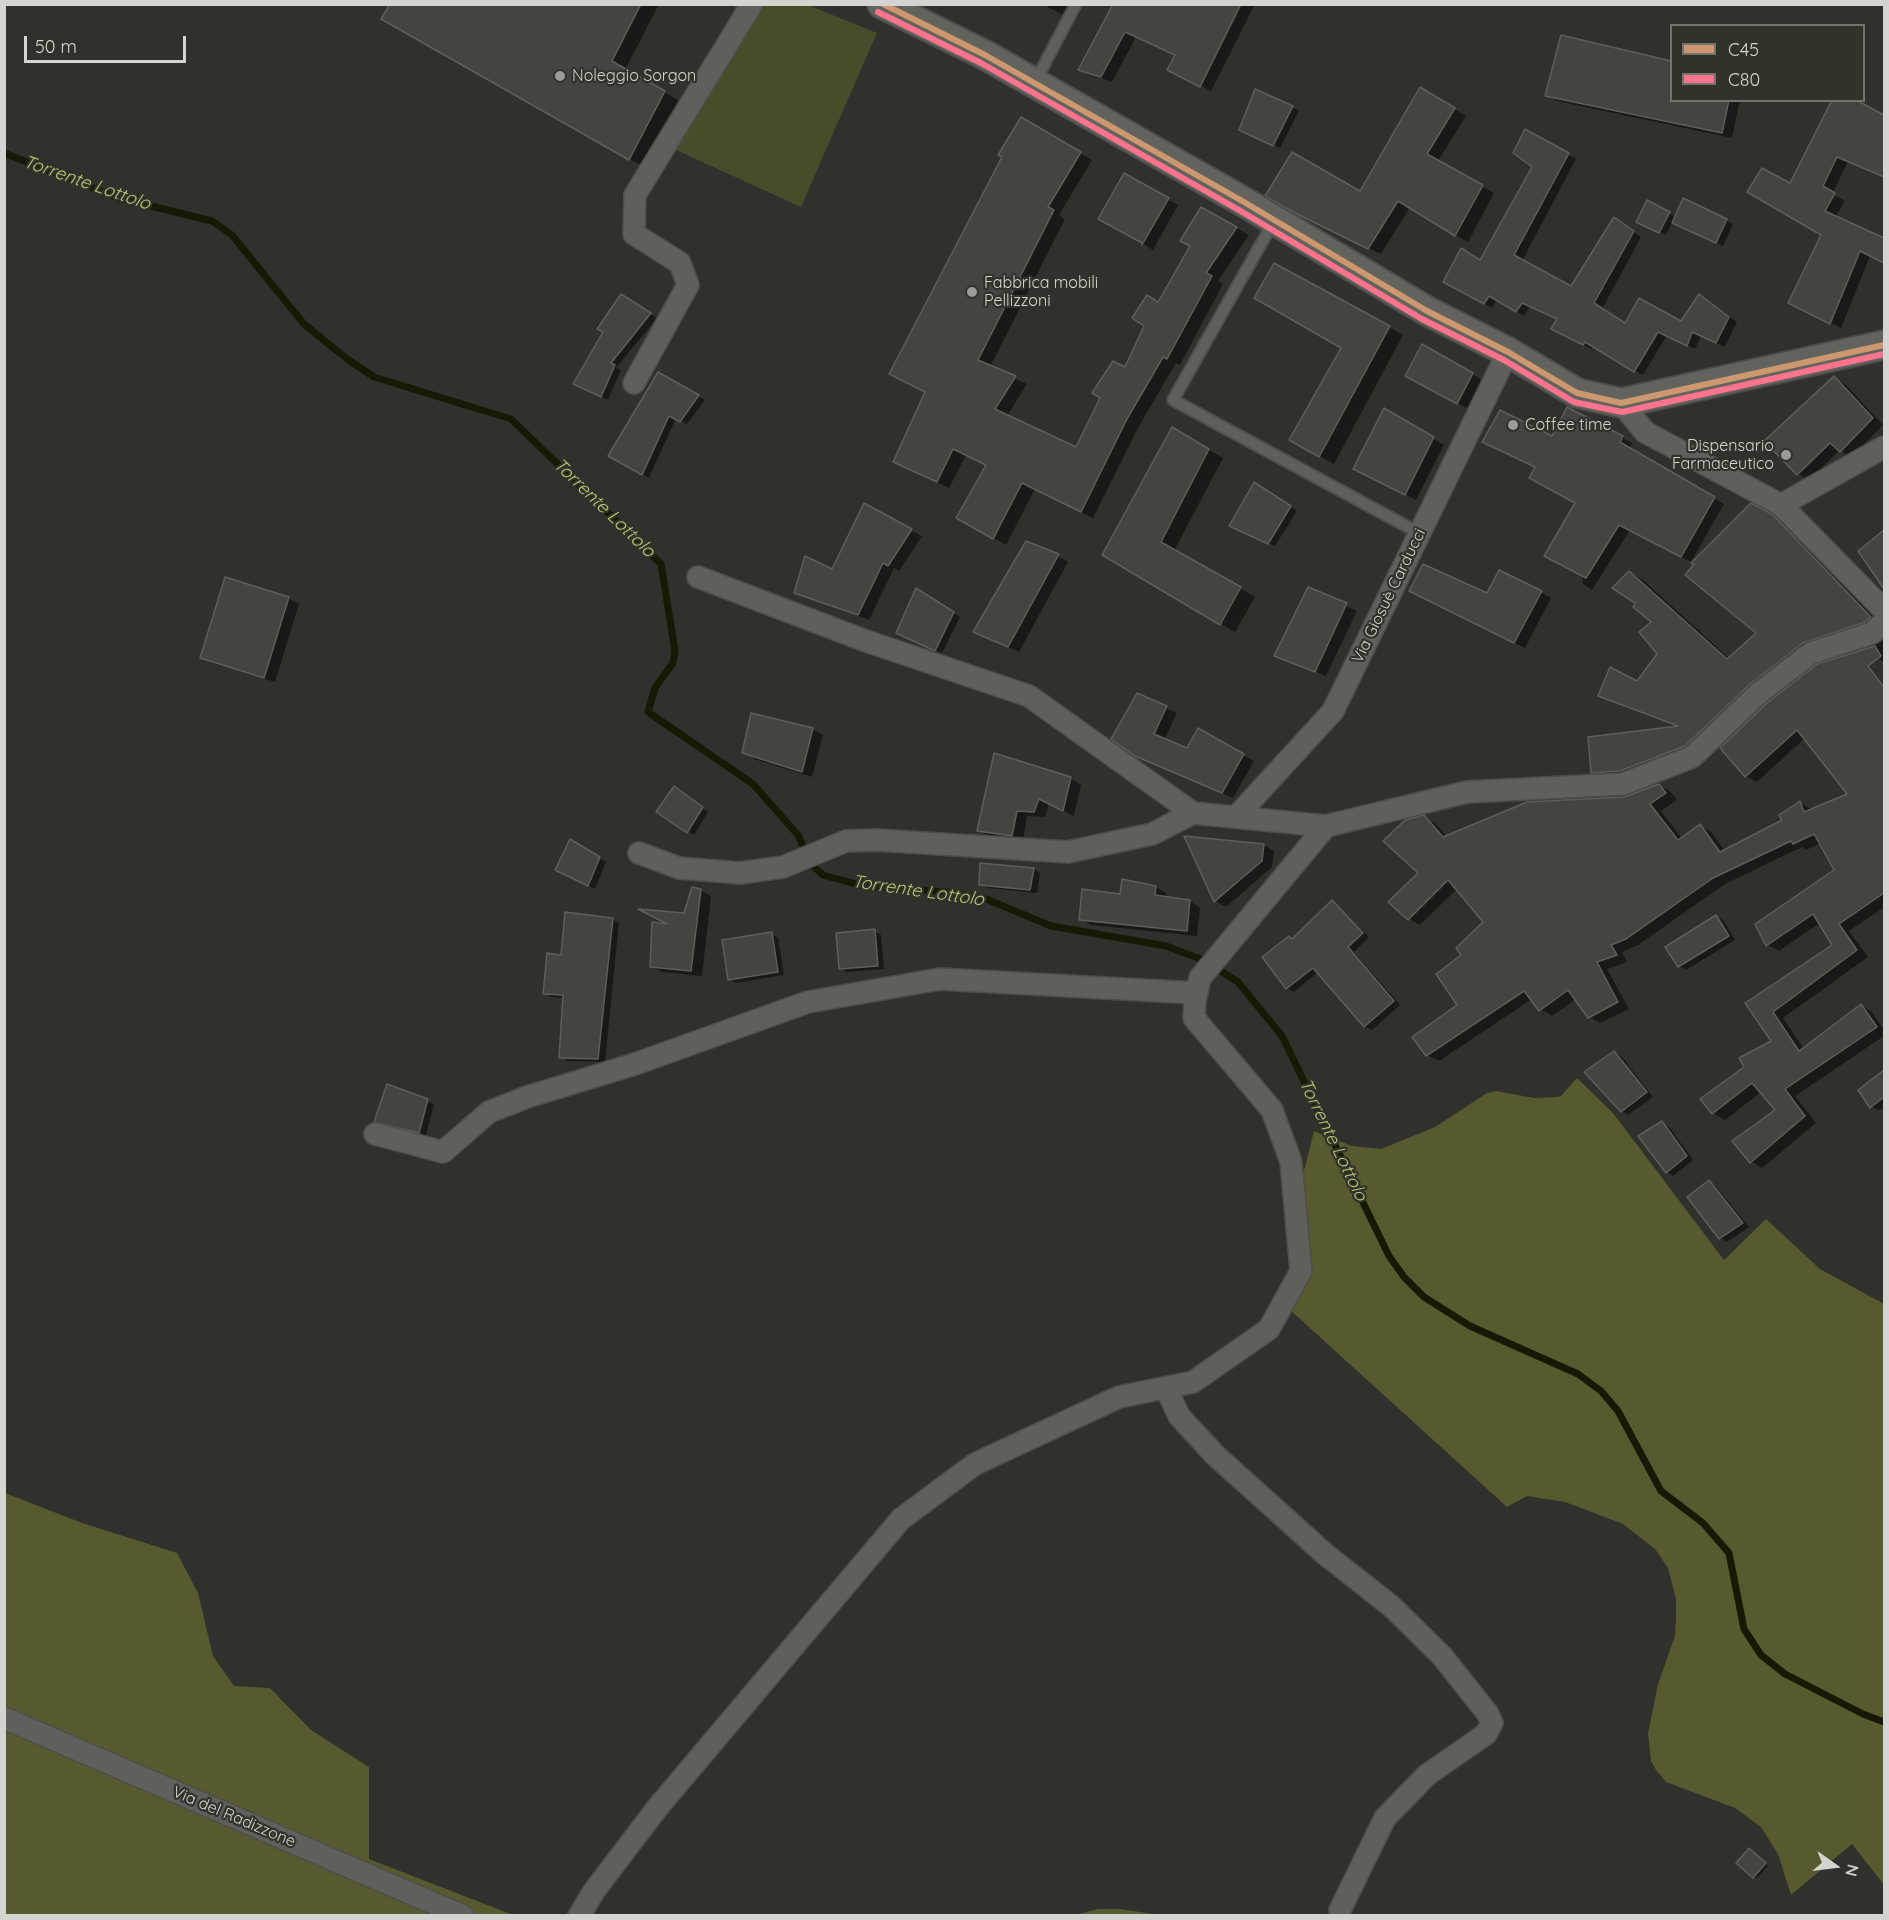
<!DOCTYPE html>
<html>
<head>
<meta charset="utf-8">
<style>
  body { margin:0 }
  #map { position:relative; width:1889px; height:1920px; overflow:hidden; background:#30302c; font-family:Quicksand,sans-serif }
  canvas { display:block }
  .frame { position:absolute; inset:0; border:6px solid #d4d5d0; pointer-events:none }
  .legend { position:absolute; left:1670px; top:24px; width:195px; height:78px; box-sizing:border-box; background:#31322a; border:2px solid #72736c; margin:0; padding:8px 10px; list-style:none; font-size:18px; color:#d4d5d0 }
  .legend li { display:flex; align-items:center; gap:12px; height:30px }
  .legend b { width:30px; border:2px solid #72736c }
  .north { position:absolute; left:1805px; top:1836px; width:60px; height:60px; -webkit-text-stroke:4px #31322a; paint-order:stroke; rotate:104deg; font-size:16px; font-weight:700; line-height:24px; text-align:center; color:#d4d5d0 }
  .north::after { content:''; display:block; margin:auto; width:21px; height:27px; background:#d4d5d0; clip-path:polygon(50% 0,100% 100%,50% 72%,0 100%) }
  .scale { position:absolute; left:24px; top:36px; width:162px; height:27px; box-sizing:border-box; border:3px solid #d4d5d0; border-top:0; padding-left:8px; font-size:18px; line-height:21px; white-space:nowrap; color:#d4d5d0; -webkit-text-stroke:4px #31322a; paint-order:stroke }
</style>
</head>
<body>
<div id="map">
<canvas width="1889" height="1920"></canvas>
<div class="frame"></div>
<ul class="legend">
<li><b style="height:8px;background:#cd976f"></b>C45</li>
<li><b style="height:8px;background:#fc738d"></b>C80</li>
</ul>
<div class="north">N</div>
<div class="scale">50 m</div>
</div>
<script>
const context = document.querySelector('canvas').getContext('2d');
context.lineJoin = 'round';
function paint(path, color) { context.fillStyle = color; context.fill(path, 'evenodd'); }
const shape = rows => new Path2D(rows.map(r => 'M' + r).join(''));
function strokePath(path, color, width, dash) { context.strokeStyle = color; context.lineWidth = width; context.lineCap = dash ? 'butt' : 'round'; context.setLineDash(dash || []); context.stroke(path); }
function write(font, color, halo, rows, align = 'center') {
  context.font = font + ' Quicksand,sans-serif'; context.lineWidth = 4.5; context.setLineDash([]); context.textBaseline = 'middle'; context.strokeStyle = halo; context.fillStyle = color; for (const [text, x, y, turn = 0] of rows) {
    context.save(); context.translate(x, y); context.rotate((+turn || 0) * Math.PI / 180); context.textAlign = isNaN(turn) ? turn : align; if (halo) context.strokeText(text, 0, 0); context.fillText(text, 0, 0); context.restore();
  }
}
const green = shape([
  [736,5,808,5,877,33,801,207,676,150]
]);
const forest = shape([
  [1577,1078,1613,1113,1724,1260,1766,1219,1820,1269,1884,1304,1884,1885,1852,1844,1791,1895,1778,1854,1761,1827,1735,1808,1666,1782,1656,1770,1651,1761,1648,1733,1658,1684,1675,1636,1676,1618,1676,1599,1668,1568,1655,1549,1623,1524,1565,1502,1527,1496,1507,1507,1289,1309,1295,1206,1314,1131,1352,1146,1381,1149,1435,1127,1487,1093,1496,1091,1534,1098,1557,1097,1561,1096],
  [5,1493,82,1523,177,1553,198,1593,213,1656,234,1686,270,1688,311,1730,369,1767,369,1859,513,1915,5,1916],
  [1098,1909,1120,1909,1160,1915,1075,1915]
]);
const shadow = shape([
  [392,4,659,4,625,70,678,100,644,167,384,18],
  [1042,4,1071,4,1065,16],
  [1115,4,1255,4,1211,91,1179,75,1177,56,1136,37,1112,82,1080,70],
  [1562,37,1672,62,1672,100,1740,100,1732,138,1557,101,1546,95],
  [1421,89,1466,116,1438,161,1494,193,1468,242,1410,207,1381,254,1308,219,1361,193],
  [1852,100,1884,116,1884,178,1848,162,1832,194,1845,201,1835,217,1884,240,1884,263,1870,256,1841,328,1801,309,1823,234,1790,185],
  [1292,107,1299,111,1280,148,1247,133],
  [1021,119,1092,160,1059,215,1065,219,990,367,1027,384,1007,416,1077,449,1126,369,1192,246,1202,209,1249,235,1218,281,1223,284,1180,365,1176,363,1139,426,1093,518,1035,489,1006,545,958,517,987,465,966,455,949,488,895,462,926,392,1004,157],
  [1525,131,1576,159,1522,261,1572,288,1622,224,1641,237,1602,309,1626,324,1681,323,1699,296,1737,322,1725,347,1701,336,1695,349,1667,335,1643,375,1594,345,1592,349,1561,333,1558,319,1530,306,1524,316,1497,300,1492,308,1445,281,1481,262,1534,167],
  [1124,175,1178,205,1153,250,1143,244],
  [1648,202,1676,217,1726,220,1733,224,1723,246,1673,222,1666,235,1645,225],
  [621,296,657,318,616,368,621,370,608,400,581,387],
  [1389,327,1403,335,1334,464,1291,440],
  [1422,346,1483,380,1468,409,1407,375],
  [659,374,705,400,687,424,676,418,649,478,610,455],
  [1834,378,1845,384,1883,425,1851,457,1840,450,1809,480,1798,474,1766,441],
  [1568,409,1632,443,1629,449,1724,504,1691,562,1630,530,1592,590,1583,584,1577,503,1552,438],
  [1384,410,1444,445,1416,500,1366,474],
  [1173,430,1223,458,1174,551,1255,597,1235,632,1104,555],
  [1255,484,1297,511,1275,546,1237,530],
  [864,505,922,536,899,571,894,568,869,620,796,592,833,571],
  [1773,517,1787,525,1884,625,1818,650,1699,753,1607,780,1593,772,1678,727,1614,703,1600,695,1637,683,1659,654,1653,622,1637,603,1629,572,1643,580,1730,659,1759,633],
  [1884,532,1884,584,1860,551],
  [1058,556,1068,562,1019,652,986,637],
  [1308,589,1357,611,1326,676,1276,655],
  [917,591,960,617,942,653,904,636],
  [1541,592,1551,598,1525,648,1421,597],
  [288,598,299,604,275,682,212,663,202,657],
  [1884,640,1884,663,1868,649],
  [1866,661,1884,685,1884,911,1883,908,1849,931,1868,957,1783,1018,1804,1049,1861,1005,1872,1012,1884,1030,1884,1036,1795,1096,1816,1123,1762,1168,1751,1161,1777,1110,1761,1092,1725,1120,1713,1113,1746,1068,1773,1042,1747,1003,1834,945,1820,923,1779,951,1768,945,1836,870,1821,843,1806,850,1802,847,1725,884,1638,945,1622,952,1627,962,1607,969,1629,1009,1600,1023,1589,1016,1576,999,1552,1016,1540,1009,1532,999,1439,1061,1427,1055,1459,1005,1463,955,1485,922,1457,889,1420,925,1409,919,1420,873,1424,817,1436,824,1447,837,1624,798,1659,785,1671,792,1677,800,1661,811,1682,839,1700,826,1711,832,1725,851,1784,821,1800,803,1811,809,1849,794,1805,738,1757,782,1746,776],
  [1138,695,1177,713,1164,740,1188,750,1198,730,1254,761,1233,798,1136,755],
  [812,729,823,735,812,777,754,759,744,753],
  [1070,778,1081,785,1074,816,1049,804,1045,817,1027,816,1023,841,989,836,979,830],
  [681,792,708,812,694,835,688,831],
  [1186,838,1264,845,1274,851,1272,867,1226,907,1215,901],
  [571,841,606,862,595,889,563,873],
  [1034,869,1040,873,1037,893,988,888,981,884],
  [1156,887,1166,893,1166,898,1190,901,1200,908,1197,936,1091,925,1080,919,1122,896],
  [700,890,711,896,702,976,662,972,651,966,673,926,685,914],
  [1333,902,1369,937,1354,952,1400,1005,1372,1030,1365,1026,1318,972,1294,992,1287,988,1293,940],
  [1716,916,1723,920,1735,940,1686,970,1679,966],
  [612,919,619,923,605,1062,568,1061,561,1057,564,998,551,997,545,993,563,956],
  [875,931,881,935,884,969,847,972,840,968],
  [772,934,778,938,784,975,736,983,729,979],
  [1614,1052,1621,1056,1653,1097,1628,1115,1622,1111],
  [1884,1072,1884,1108,1878,1110,1872,1107,1860,1090],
  [388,1086,434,1104,426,1135,376,1121],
  [1662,1123,1669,1127,1693,1160,1673,1176,1667,1172],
  [1710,1182,1716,1186,1749,1227,1727,1242,1720,1238],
  [1752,1852,1768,1866,1757,1878,1754,1877]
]);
const stream = shape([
  [4,153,118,198,212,221,232,235,304,324,347,359,374,377,511,419,661,564,675,651,673,663,655,688,648,712,753,784,798,835,811,864,823,875,863,886,948,892,986,899,1051,926,1166,946,1203,960,1238,982,1282,1036,1389,1256,1404,1277,1424,1297,1470,1326,1578,1374,1601,1391,1618,1411,1661,1491,1703,1523,1729,1553,1744,1629,1761,1655,1785,1674,1863,1714,1884,1722]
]);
const building = shape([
  [390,4,641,4,612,61,665,91,629,160,381,19,390,4],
  [1113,4,1241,4,1200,87,1167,70,1175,55,1125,32,1101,77,1078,70,1113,4],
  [1561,35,1671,61,1671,100,1729,100,1722,133,1545,96,1561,35],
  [1420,87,1455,108,1427,154,1483,185,1455,236,1398,201,1368,249,1295,213,1265,196,1292,152,1360,191,1420,87],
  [1255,89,1293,106,1273,146,1239,130,1255,89],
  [1832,100,1856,100,1884,115,1884,177,1837,157,1823,186,1835,193,1825,211,1884,238,1884,263,1860,251,1830,324,1788,303,1821,235,1747,192,1762,168,1790,183,1832,100],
  [1021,117,1081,152,1048,207,1054,210,978,360,1016,376,995,409,1076,447,1100,398,1092,393,1113,361,1125,367,1144,326,1132,318,1147,295,1158,302,1190,246,1180,241,1201,207,1237,227,1206,273,1212,276,1167,359,1163,357,1127,419,1081,512,1022,483,993,539,956,518,986,465,953,449,937,482,893,462,925,392,889,374,1002,157,998,155,1021,117],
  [1525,129,1569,153,1514,255,1571,286,1614,217,1634,231,1594,303,1625,323,1639,298,1681,321,1699,294,1729,317,1716,343,1692,332,1687,346,1658,332,1634,372,1585,342,1583,345,1551,329,1557,319,1522,303,1516,312,1489,296,1484,304,1443,282,1461,248,1480,260,1532,167,1513,153,1525,129],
  [1124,173,1169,198,1142,245,1142,243,1098,219,1124,173],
  [1683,198,1727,219,1716,243,1672,223,1683,198],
  [1647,200,1670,212,1659,233,1636,222,1647,200],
  [1274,263,1390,326,1319,457,1289,440,1341,348,1254,298,1274,263],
  [621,294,651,313,611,363,615,365,601,397,573,384,603,332,597,329,621,294],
  [1422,344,1473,373,1457,404,1405,376,1422,344],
  [658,372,699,395,680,422,669,416,642,475,608,456,658,372],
  [1834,376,1873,418,1840,452,1830,443,1797,475,1764,441,1834,376],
  [1567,407,1623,436,1620,442,1715,497,1681,557,1619,525,1586,578,1544,556,1575,503,1529,478,1535,467,1482,442,1500,410,1552,436,1567,407],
  [1384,408,1434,437,1405,495,1353,469,1384,408],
  [1172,427,1209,449,1161,542,1241,587,1220,625,1102,555,1172,427],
  [1254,482,1291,506,1268,544,1229,526,1254,482],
  [864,503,912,529,888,566,883,563,858,615,794,593,805,556,832,569,864,503],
  [1751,503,1773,515,1871,617,1865,622,1803,643,1750,684,1685,746,1620,771,1591,773,1588,737,1678,726,1598,696,1610,667,1637,681,1657,654,1639,632,1651,622,1633,607,1635,603,1612,588,1629,571,1727,659,1756,633,1685,575,1694,564,1691,563,1751,503],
  [1884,530,1884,589,1858,551,1884,530],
  [1026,541,1059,554,1008,647,973,632,1026,541],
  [1423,564,1487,593,1499,570,1542,591,1514,643,1409,591,1423,564],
  [225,577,289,597,264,678,200,658,225,577],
  [1308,587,1347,603,1315,672,1274,656,1308,587],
  [916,588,954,612,935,651,896,633,916,588],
  [1875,646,1881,656,1868,666,1884,687,1884,893,1839,924,1857,950,1773,1012,1799,1051,1861,1004,1877,1027,1785,1089,1805,1116,1750,1163,1732,1141,1775,1110,1752,1083,1712,1114,1700,1099,1744,1067,1739,1058,1771,1041,1745,1003,1832,945,1813,914,1766,946,1755,924,1834,870,1814,834,1793,844,1791,841,1713,878,1626,939,1611,945,1617,955,1597,962,1618,1002,1588,1018,1568,990,1539,1011,1524,991,1426,1056,1412,1037,1457,1005,1436,974,1461,955,1456,948,1483,922,1448,880,1408,920,1388,902,1418,873,1383,841,1405,820,1424,815,1443,837,1527,802,1624,797,1659,784,1666,793,1650,804,1678,840,1700,824,1720,852,1782,820,1779,815,1800,801,1804,812,1847,794,1797,730,1745,777,1720,748,1767,703,1817,664,1875,646],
  [1137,693,1167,706,1154,734,1187,748,1198,728,1244,754,1222,793,1135,756,1111,739,1137,693],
  [751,713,813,728,802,772,742,753,751,713],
  [994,753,1071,777,1063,811,1039,799,1034,812,1017,811,1012,836,977,831,994,753],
  [674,786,703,807,687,833,656,812,674,786],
  [1184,836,1264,844,1262,861,1214,902,1184,836],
  [570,839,600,857,588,886,555,870,570,839],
  [980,863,1034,868,1030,890,979,885,980,863],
  [1122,879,1156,886,1155,895,1190,900,1187,931,1079,920,1082,889,1120,894,1122,879],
  [692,887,701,889,691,971,650,967,652,922,667,924,638,909,684,913,692,887],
  [1332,900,1363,933,1348,947,1394,1001,1364,1027,1313,968,1286,989,1262,957,1289,936,1292,939,1332,900],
  [565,912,613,918,598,1059,559,1058,563,995,543,994,547,953,561,955,565,912],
  [1716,915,1729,936,1678,967,1665,947,1716,915],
  [875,929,878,966,839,969,836,933,875,929],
  [772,932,778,972,728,980,722,940,772,932],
  [1614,1051,1647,1092,1621,1112,1584,1072,1614,1051],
  [1884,1070,1884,1097,1870,1108,1858,1090,1884,1070],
  [387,1084,428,1099,419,1133,374,1122,387,1084],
  [1662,1121,1687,1156,1666,1173,1638,1136,1662,1121],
  [1709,1180,1743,1223,1719,1239,1687,1197,1709,1180],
  [1749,1848,1766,1863,1753,1878,1736,1863,1749,1848]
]);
const lane = shape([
  [1035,82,1076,4],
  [1274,221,1173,400,1419,533]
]);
const street = shape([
  [634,383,688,285,680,263,634,234,635,195,752,4],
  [1621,403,1645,432,1781,505,1884,610],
  [1781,505,1884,447],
  [698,577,866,641,1029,696,1193,813,1326,826,1467,792,1623,784,1692,757,1759,693,1811,653,1872,633,1884,622],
  [1236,817,1333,711,1508,352],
  [639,853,679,868,740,873,783,867,846,841,876,840,1068,852,1152,834,1193,813],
  [375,1134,443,1152,489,1112,527,1097,635,1064,808,1002,940,979,1197,993],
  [1166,1388,1179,1416,1215,1455,1325,1554,1391,1606,1442,1656,1488,1714,1492,1723,1486,1734,1427,1775,1385,1818,1340,1910],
  [4,1718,463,1916],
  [579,1916,594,1891,658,1807,901,1519,975,1464,1119,1397,1193,1382,1269,1329,1301,1271,1291,1162,1272,1110,1194,1018,1195,1001,1200,978,1326,826]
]);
const secondary = shape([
  [882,4,985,55,1244,202,1427,311,1508,352,1577,393,1621,403,1884,345]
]);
const bus1 = shape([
  [883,4,985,55,1244,202,1427,311,1508,352,1577,393,1621,403,1884,345]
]);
const bus2 = shape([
  [878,12,981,63,1239,210,1422,319,1504,360,1574,402,1622,412,1884,354]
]);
const markers = [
  [560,76,6,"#9b9b97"],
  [972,292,6,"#9b9b97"],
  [1513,425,6,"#9b9b97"],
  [1786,455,6,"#9b9b97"]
];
const poiNames = [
  ["Noleggio Sorgon",572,76],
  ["Fabbrica mobili",984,283],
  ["Pellizzoni",984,301],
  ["Coffee time",1525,425],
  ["Dispensario",1774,446,"right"],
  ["Farmaceutico",1774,464,"right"]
];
const streetNames = [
  ["Via Giosuè Carducci",1389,596,-64],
  ["Via del Radizzone",234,1817,23]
];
const waterNames = [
  ["Torrente Lottolo",87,183,19],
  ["Torrente Lottolo",604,508,44],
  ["Torrente Lottolo",918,891,8],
  ["Torrente Lottolo",1333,1140,64]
];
paint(green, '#484c2a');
paint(forest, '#575a2e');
paint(shadow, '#0007');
strokePath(stream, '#171904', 7);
paint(building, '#444441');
strokePath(building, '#5e5f5b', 1.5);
strokePath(lane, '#4d4d49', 14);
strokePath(street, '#4d4d49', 24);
strokePath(secondary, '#4d4d49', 32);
strokePath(lane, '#5f5f5c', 10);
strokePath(street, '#5f5f5c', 21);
strokePath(secondary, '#62635d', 28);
strokePath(bus1, '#cd976f', 6);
strokePath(bus2, '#fc738d', 6);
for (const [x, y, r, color] of markers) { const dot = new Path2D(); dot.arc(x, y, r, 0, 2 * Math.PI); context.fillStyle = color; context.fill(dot); strokePath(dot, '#31322a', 2); }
write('16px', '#d4d5d0', '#31322a', poiNames, 'left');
write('16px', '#d4d5d0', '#31322a', streetNames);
write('italic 18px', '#bdc576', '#31322a', waterNames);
</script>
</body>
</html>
